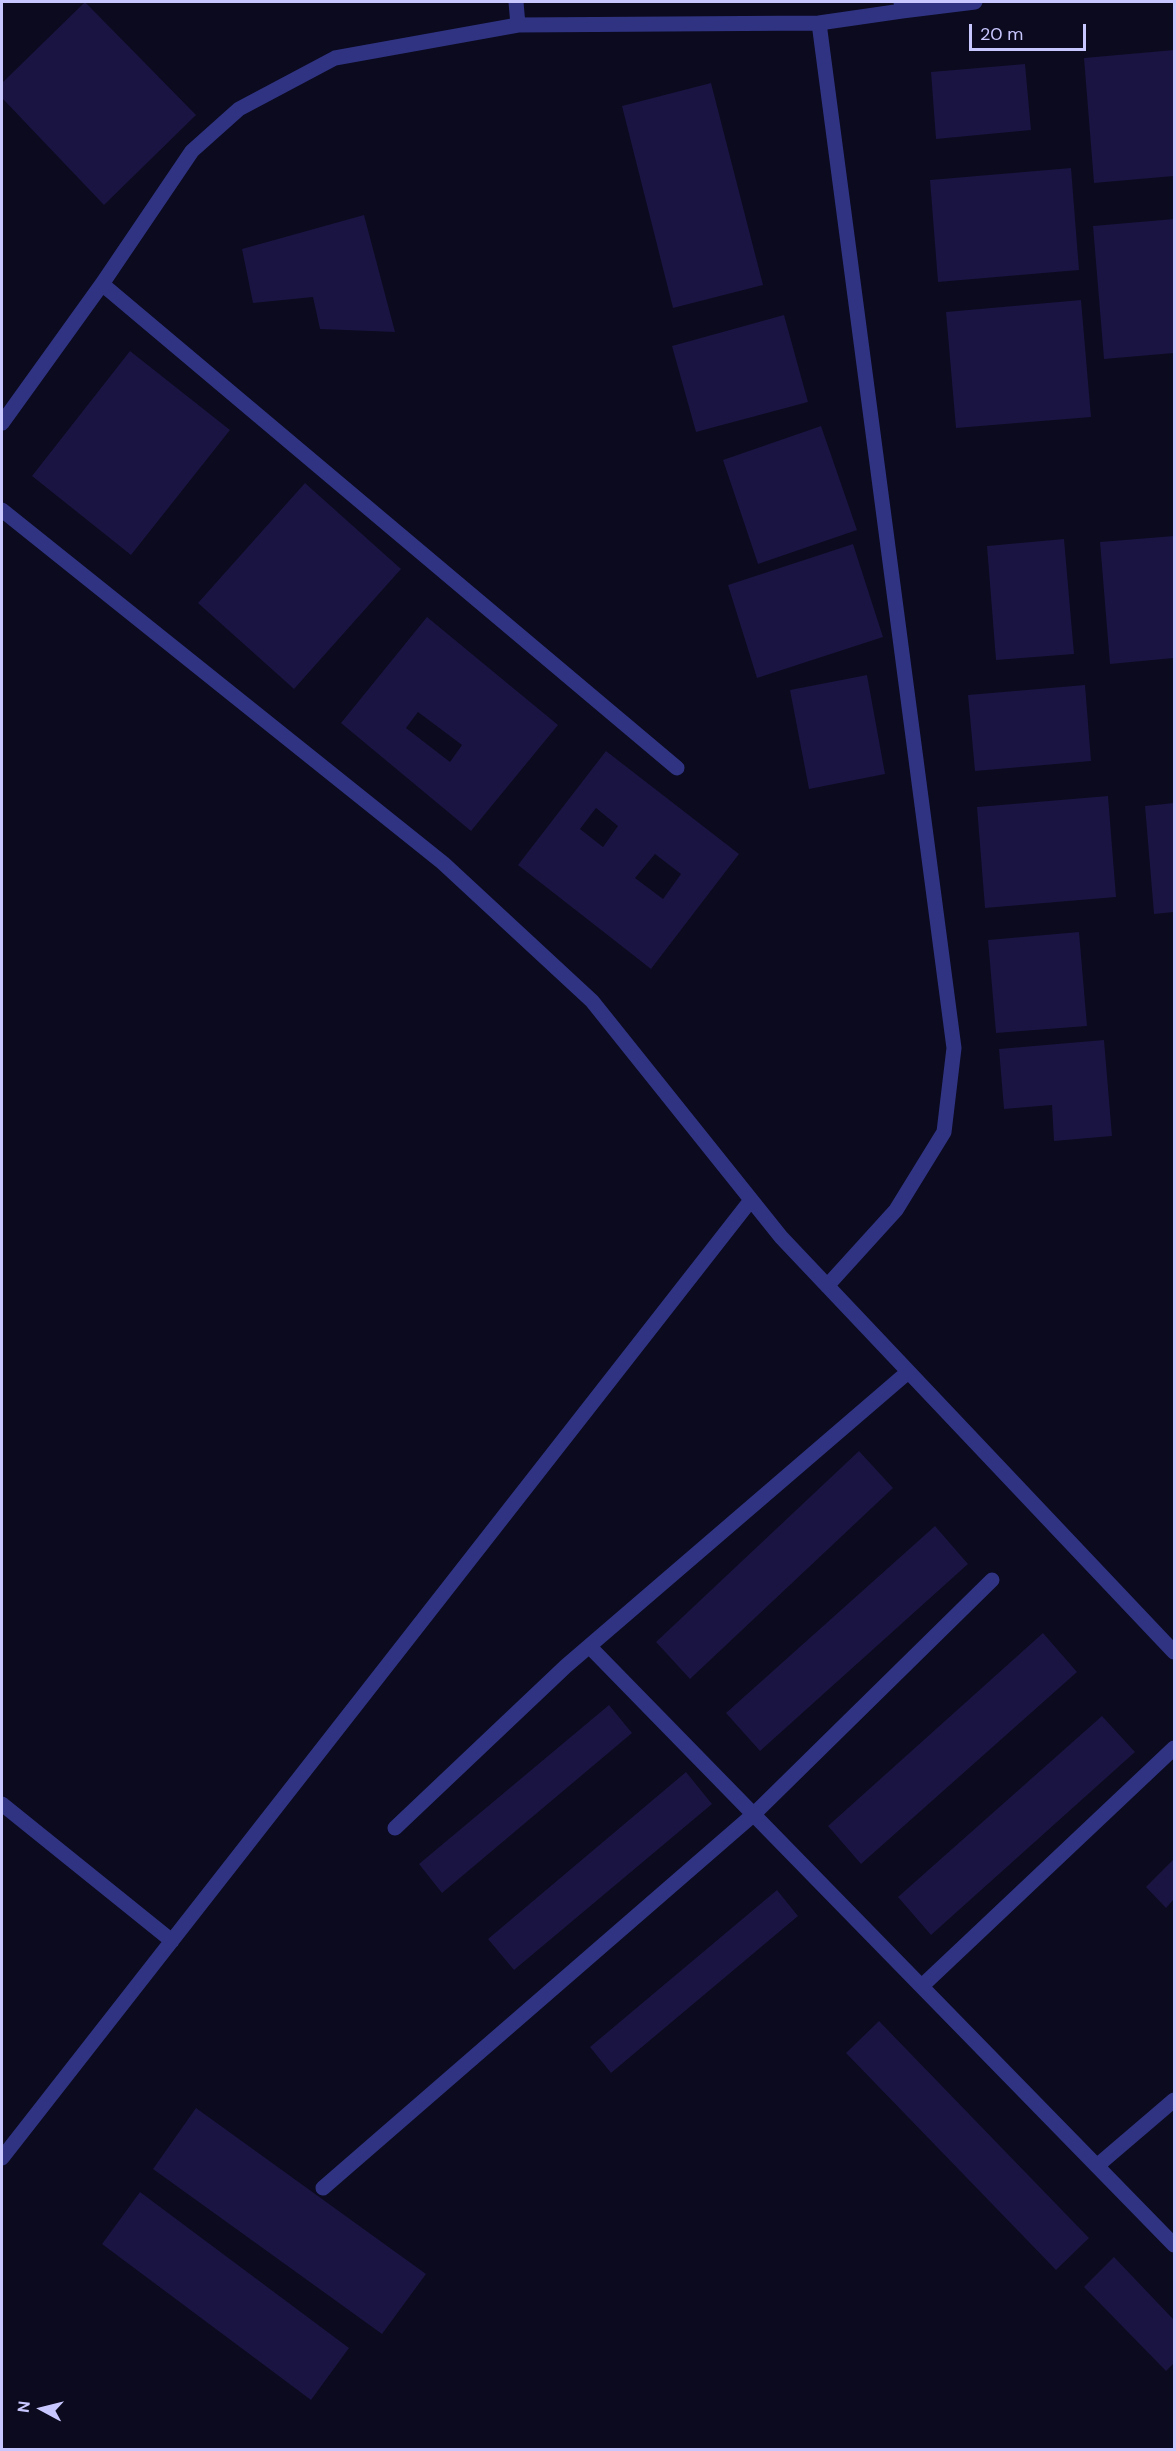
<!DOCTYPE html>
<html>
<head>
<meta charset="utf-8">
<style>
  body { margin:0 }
  #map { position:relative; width:1176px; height:2451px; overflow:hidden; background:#0c0a1e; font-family:"DM Sans",sans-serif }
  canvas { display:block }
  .frame { position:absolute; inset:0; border:3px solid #c9c7ff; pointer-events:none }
  .north { position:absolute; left:12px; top:2379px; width:60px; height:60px; -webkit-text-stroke:4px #0c0a1e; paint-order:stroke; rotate:277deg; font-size:16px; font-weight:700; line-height:24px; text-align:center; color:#c9c7ff }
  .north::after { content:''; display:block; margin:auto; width:21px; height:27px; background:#c9c7ff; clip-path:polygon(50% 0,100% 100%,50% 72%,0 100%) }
  .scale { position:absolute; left:969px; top:24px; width:117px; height:27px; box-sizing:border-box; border:3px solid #c9c7ff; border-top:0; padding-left:8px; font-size:18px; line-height:21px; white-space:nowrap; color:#c9c7ff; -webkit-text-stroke:4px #0c0a1e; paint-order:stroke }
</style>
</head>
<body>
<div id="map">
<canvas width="1176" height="2451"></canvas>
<div class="frame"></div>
<div class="north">N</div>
<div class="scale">20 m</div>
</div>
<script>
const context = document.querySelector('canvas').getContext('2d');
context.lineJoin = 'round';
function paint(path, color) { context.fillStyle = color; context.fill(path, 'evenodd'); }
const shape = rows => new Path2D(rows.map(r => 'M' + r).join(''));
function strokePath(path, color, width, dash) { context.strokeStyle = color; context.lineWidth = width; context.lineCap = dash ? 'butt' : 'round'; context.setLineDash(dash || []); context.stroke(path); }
const building = shape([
  [85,2,196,115,104,205,2,98,2,83],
  [1174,50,1174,176,1094,183,1084,58],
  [1025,64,1031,130,936,139,931,72],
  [711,83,763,285,673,308,622,106],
  [1071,168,1079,270,938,282,930,180],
  [364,215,395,332,320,329,313,297,253,303,242,249],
  [1174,219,1174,353,1104,359,1093,226],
  [1081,300,1091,417,956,428,946,312],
  [784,315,808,402,696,432,672,346],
  [130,351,230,430,131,555,32,476],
  [821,426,857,530,758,564,723,460],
  [305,483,401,569,294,689,198,603],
  [1174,536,1174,658,1110,664,1100,542],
  [1064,539,1074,654,996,660,987,546],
  [853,544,883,637,757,678,728,585],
  [427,617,558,725,471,831,341,723],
  [418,712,462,745,450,762,406,728],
  [867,675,885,774,809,789,790,690],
  [1085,685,1091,761,975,771,968,695],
  [606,751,739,854,651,969,518,865],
  [596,808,618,826,603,847,580,829],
  [655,854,681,874,663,899,635,878],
  [1108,796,1116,897,985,908,977,807],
  [1174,803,1174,912,1154,914,1145,806],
  [1079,932,1087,1026,996,1033,988,940],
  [1104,1040,1112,1136,1054,1141,1052,1105,1004,1109,999,1049],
  [859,1451,893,1488,690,1679,656,1642],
  [935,1526,968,1564,760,1751,726,1713],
  [1043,1633,1077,1672,861,1864,828,1826],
  [609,1705,632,1733,442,1893,419,1864],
  [1102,1716,1135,1752,931,1935,898,1897],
  [686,1772,712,1804,514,1970,488,1939],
  [1174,1859,1174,1899,1166,1908,1146,1887],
  [777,1890,798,1916,611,2073,590,2047],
  [879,2021,1089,2238,1056,2270,846,2053],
  [196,2108,426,2274,382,2334,153,2169],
  [140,2192,349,2348,311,2400,102,2244],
  [1114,2257,1174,2320,1174,2363,1166,2371,1084,2287]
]);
const minor = shape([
  [516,2,518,25],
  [902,11,975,2],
  [102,284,677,768],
  [2,423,102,284,192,151,239,109,335,58,518,25,819,23],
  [2,510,443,863,592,1001,781,1237,1174,1652],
  [827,1286,896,1210,944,1132,954,1048,819,23,902,11,901,2],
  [589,1646,1174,2245],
  [2,1804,172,1941],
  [395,1828,566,1666,908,1372],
  [923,1985,1174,1748],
  [2,2158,751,1200],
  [1098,2165,1174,2100],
  [323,2188,754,1814,992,1580]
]);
paint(building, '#191441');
strokePath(minor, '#2f3382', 15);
</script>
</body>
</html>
